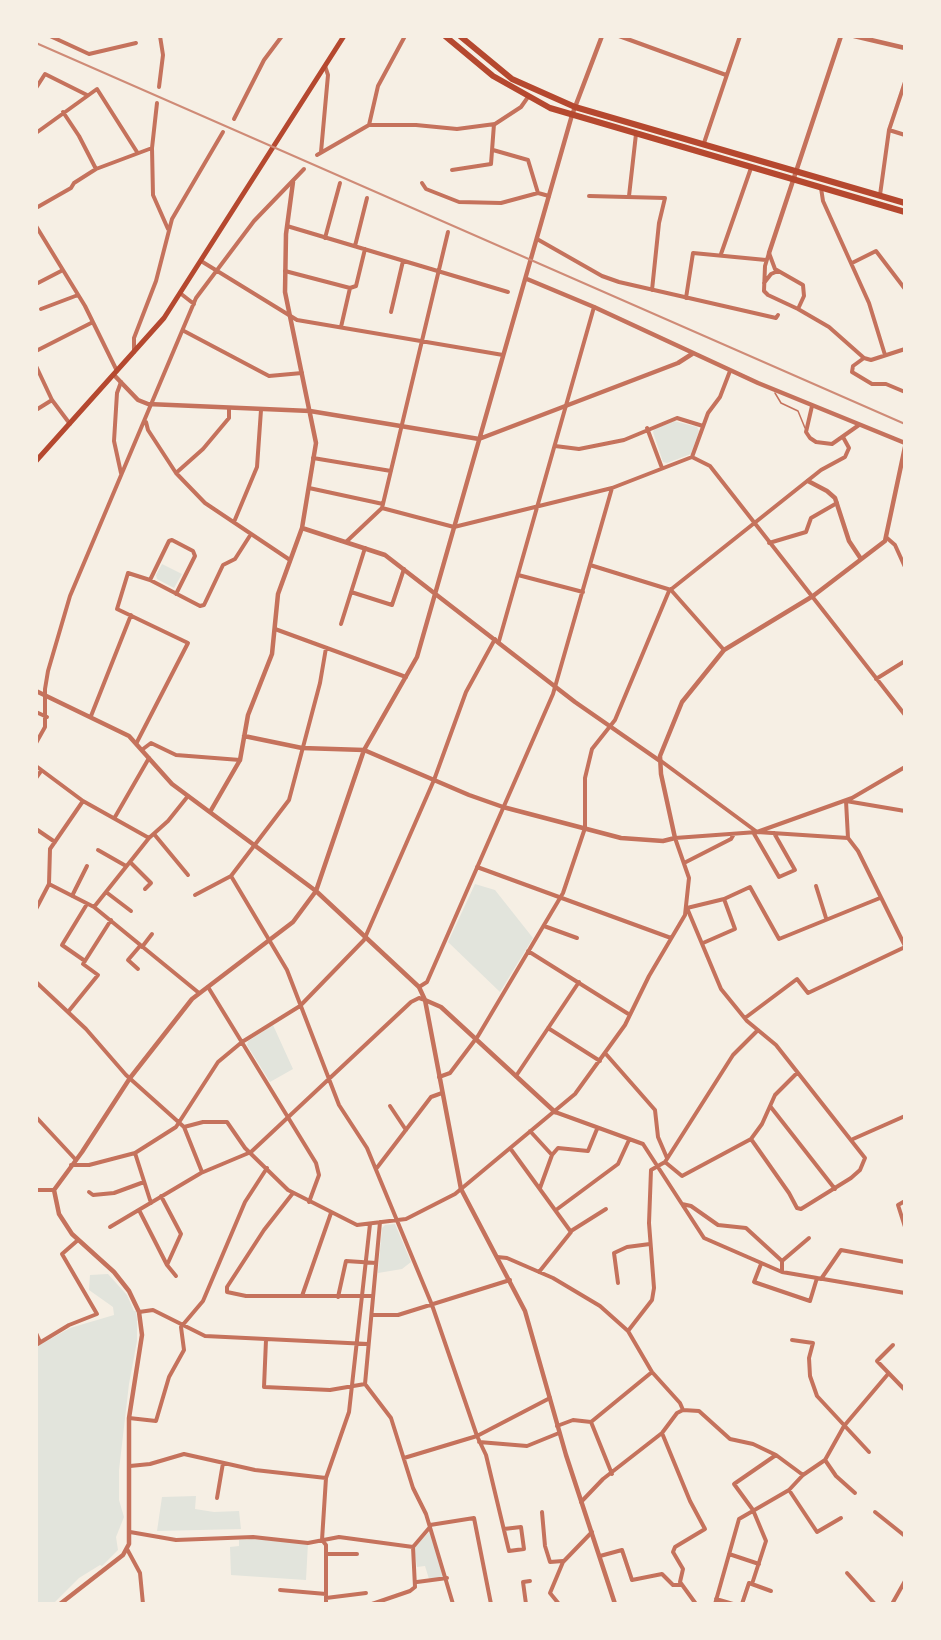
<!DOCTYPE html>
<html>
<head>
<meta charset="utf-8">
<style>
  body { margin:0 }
  #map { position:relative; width:941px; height:1640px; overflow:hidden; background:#f6efe4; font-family:"Sofia Sans Condensed",sans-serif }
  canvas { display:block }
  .frame { position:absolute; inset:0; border:38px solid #f6efe4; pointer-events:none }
</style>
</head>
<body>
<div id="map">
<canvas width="941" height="1640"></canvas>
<div class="frame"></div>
</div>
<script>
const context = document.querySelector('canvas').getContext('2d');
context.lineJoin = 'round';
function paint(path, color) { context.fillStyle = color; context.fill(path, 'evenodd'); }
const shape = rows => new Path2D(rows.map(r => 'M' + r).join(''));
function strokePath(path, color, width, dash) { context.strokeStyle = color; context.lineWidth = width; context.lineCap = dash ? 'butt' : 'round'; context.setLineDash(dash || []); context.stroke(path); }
const green = shape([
  [674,421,697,427,699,431,691,454,667,463,663,462,653,432,654,429],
  [162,564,182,574,174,588,157,579,156,575],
  [475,884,495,890,533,938,500,992,448,942],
  [273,1025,293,1069,270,1082,247,1045,248,1041],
  [395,1224,411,1262,402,1269,378,1273,382,1228,385,1225],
  [108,1274,127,1295,134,1311,136,1311,137,1320,137,1341,129,1384,119,1470,119,1500,124,1517,116,1537,118,1550,102,1566,100,1565,79,1578,53,1604,36,1604,36,1347,70,1328,114,1315,113,1307,89,1290,90,1275],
  [196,1496,195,1509,214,1512,239,1511,241,1529,157,1531,162,1497],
  [430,1531,445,1577,429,1579,425,1566,417,1567,414,1548],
  [251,1539,308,1543,306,1580,231,1575,230,1547,239,1546,239,1540]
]);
const service = shape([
  [775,393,781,403,798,411,805,428]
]);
const minor = shape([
  [50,36,89,54,136,43],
  [619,36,726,75],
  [159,87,163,55,160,36],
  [36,88,45,74,87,95],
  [157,103,152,148,153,195,168,229],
  [63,112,79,136,96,169],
  [234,119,264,60,282,36],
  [369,125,378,86,405,36],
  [889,130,905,135],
  [36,133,97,89,137,152],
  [704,143,740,36],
  [493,150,528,160,538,193],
  [321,152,328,75,325,66],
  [317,155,369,125,416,125,457,129,495,124,521,107,528,97],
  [452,170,491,164,494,124],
  [422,183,426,189,459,202,501,203,538,193,549,196],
  [821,188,823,201,869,303,885,355],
  [880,195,889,130,905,82],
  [589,196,665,198,659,223,652,290],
  [629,196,636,134],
  [36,208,71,188,74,183,96,169,152,148],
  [36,226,85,306,117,371],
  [287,226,508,292],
  [325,238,340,183],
  [537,239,602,276,619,282,776,318,778,315],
  [355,246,367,198],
  [769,253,775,269,803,285,804,296,798,309,768,295,764,291,765,266,769,253],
  [721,254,751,168],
  [201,261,297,320,503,355],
  [852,263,876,251,905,289],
  [285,271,350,288,356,286,365,249],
  [764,283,771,274,778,271],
  [36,284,63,270],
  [180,293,194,304],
  [686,298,693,253,766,260],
  [41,309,78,295],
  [798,309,829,327,864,358,871,360,905,349],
  [391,312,403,261],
  [341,327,350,288],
  [184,331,269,376,302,373],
  [36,351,93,322],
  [134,352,134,338,156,281,172,219,223,132],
  [864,358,853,366,852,372,872,384,886,384,905,392],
  [36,366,52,400,70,424],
  [812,406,806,432,810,438,816,442,832,444,859,425],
  [36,410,52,400],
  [146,422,148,430,176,473,205,503,290,560],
  [647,428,662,468],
  [555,446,579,449,624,440,677,418,703,426],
  [692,457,708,413,720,397,730,371],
  [313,458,391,471],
  [121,473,114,441,117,393,121,382],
  [176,473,203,449,229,418,229,408],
  [309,488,383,504],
  [382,508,454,527,612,488,692,457,710,466,905,715],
  [234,522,257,467,261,410],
  [887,538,895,545,905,567],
  [346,542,382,508,448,232],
  [769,543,806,532,811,518,837,503],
  [590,565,671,590,724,650],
  [518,575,583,592],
  [150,580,169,541,172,540,193,551,195,556,176,594],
  [351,592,392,605,404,569],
  [341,624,365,548],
  [275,629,406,677],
  [499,641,594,307],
  [326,648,320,683,289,800,231,876,287,970,339,1105,367,1148,432,1305,477,1436,486,1455,509,1551,524,1549,521,1527,504,1529],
  [876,679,905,661],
  [36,712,47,717],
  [91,716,131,615],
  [137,742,188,643,117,609,128,573,150,580,200,606,204,605,223,565,235,559,251,534],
  [36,743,45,727,45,689,48,671,70,596,196,298,254,221,304,169],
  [143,749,151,743,176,755,240,760],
  [661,761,757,832,852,798,905,767],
  [36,766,83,801,149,838,168,821,188,796],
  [36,778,41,771],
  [115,817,149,758],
  [36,829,55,842],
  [753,832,779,877,795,870,774,833],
  [154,834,188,875],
  [848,838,846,801,905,811],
  [98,850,126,866],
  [130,862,151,883,145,889],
  [684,863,731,839,734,834],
  [477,867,671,938],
  [49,884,94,907,199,993],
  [816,886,826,918],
  [106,892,131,911],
  [195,895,231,876],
  [72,896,87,866],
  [94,907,149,838],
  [36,909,49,884,50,849,83,801],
  [544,926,577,938],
  [703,943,735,929,724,899],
  [142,947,152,934],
  [528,951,630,1015],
  [85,961,62,945,87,904],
  [138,969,128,960,140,946],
  [36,982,86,1029,126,1075,184,1127,203,1122,227,1122,245,1148,288,1190,357,1225,406,1219,455,1194,575,1094,625,1025,649,976,685,915,689,878,675,838,757,832,848,838,858,851,905,946],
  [208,987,316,1163,319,1175,309,1202],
  [419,987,427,982,553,694,612,488],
  [68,1012,98,975,83,964,111,920],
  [745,1018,797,979,808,993,905,947],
  [548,1028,600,1061],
  [605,1053,655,1110,658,1137,667,1158],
  [516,1076,579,982],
  [439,1077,450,1073,478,1036,563,893,585,828,585,778,592,749,615,720,669,591,821,470,845,457,849,448,843,437],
  [390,1106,406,1130],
  [770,1106,835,1189],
  [555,1112,643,1144,704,1238,782,1272,905,1293],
  [36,1117,76,1160],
  [184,1127,202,1172],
  [530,1131,552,1155,540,1188],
  [751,1139,789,1193,797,1208,801,1209,851,1178,860,1170,865,1158,776,1045,747,1021,721,989,687,908,724,899,750,887,779,939,880,898],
  [853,1139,905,1116],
  [510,1148,571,1232,539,1272],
  [135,1153,151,1203],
  [552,1155,558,1148,588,1151,597,1129],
  [665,1162,682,1176,751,1139,762,1124,775,1095,797,1073],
  [71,1165,89,1165,135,1153,176,1127,218,1062,242,1042,300,1006,364,940,434,780,466,692,495,639],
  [376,1169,431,1097,442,1093],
  [36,1190,54,1190],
  [89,1192,93,1195,114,1193,144,1182],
  [293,1193,264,1230,227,1287,227,1292,246,1296,373,1296],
  [161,1196,181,1234,167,1265],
  [905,1201,898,1205,905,1227],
  [682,1204,691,1206,718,1225,746,1228,782,1261,782,1272],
  [139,1210,167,1265,176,1276],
  [556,1210,618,1164,629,1140],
  [380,1222,365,1384,391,1418,413,1488,426,1514,453,1604],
  [110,1227,201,1173,251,1152,411,1002,419,998,425,1000],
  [571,1231,606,1209],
  [497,1257,507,1258,553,1278,600,1306,628,1331,652,1372,680,1403,683,1410],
  [782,1261,809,1238],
  [761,1264,754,1282,810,1301,817,1278],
  [821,1279,841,1250,905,1262],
  [618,1283,614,1253,627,1247,650,1244],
  [302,1296,331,1213],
  [338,1297,346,1261,376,1263],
  [139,1312,153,1310,205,1336,368,1344],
  [372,1315,398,1315,510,1280],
  [628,1331,652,1300,654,1288,649,1223,651,1170,665,1162,733,1055,758,1030],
  [36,1333,40,1342],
  [266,1340,264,1387,330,1390,365,1384],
  [792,1340,813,1343,809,1358,810,1376,817,1396,869,1452],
  [36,1345,69,1325,97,1314,62,1254,78,1240],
  [893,1345,877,1361,905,1390],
  [129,1418,156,1421,169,1377,184,1350,181,1327,203,1301,245,1202,267,1168],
  [591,1422,612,1474],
  [557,1426,573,1420,591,1422,652,1372],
  [662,1433,690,1501,705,1529,675,1547,673,1552,683,1569,680,1582,696,1604],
  [479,1442,527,1446,559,1433],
  [404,1458,477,1436,550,1398],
  [825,1460,836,1476,855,1493],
  [130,1466,150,1464,184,1454,255,1470,326,1478],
  [789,1490,817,1532,841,1518],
  [217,1498,223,1463],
  [581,1502,603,1479,662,1433,677,1413,683,1410,699,1411,730,1439,753,1444,776,1455,803,1475],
  [542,1512,545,1546,550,1562,563,1561],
  [875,1512,905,1536],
  [430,1525,474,1518,491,1604],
  [130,1532,176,1540,253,1537,308,1543,339,1537,413,1547,430,1527],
  [127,1549,140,1573,143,1604],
  [326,1554,357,1554],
  [729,1554,759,1564],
  [600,1556,622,1550,632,1580,662,1574,673,1585,681,1585],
  [847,1573,875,1604],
  [417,1582,447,1578],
  [752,1584,766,1541,753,1510,734,1484,776,1455],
  [280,1590,326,1594],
  [326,1598,366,1593],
  [716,1599,733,1604],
  [326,1604,326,1545,322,1540,326,1478,349,1412,370,1224],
  [372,1604,410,1591,415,1587,413,1547],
  [526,1604,523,1582,530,1581],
  [559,1604,550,1593,563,1562,592,1532],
  [715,1604,739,1519,789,1490,803,1475,825,1460,844,1426,888,1374],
  [742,1604,749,1583,771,1591],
  [892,1604,905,1581]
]);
const tertiary = shape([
  [854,36,905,48],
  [769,253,841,36],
  [527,279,594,307,758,383,905,443],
  [114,375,138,400,148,404,310,411,479,439,678,363,692,354],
  [808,481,827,491,835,498,849,541,861,559],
  [302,528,385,555,575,702,660,761],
  [36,691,129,736,172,784,316,891,419,987,425,1000,461,1189,525,1311,566,1455,615,1604],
  [244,736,302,748,364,750,469,795,503,807,621,838,663,841,675,838,661,774,660,756,682,702,724,650,813,596,885,541,905,447],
  [210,812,240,760,248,715,272,654,278,594,302,528,316,443,285,292,286,234,293,182],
  [425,1000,441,1007,555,1112],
  [60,1604,123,1555,129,1544,129,1418,142,1335,139,1312,129,1291,114,1272,72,1234,59,1214,54,1190,82,1152,130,1078,192,999,293,922,316,891,364,750,417,657,572,115,602,36]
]);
const secondary = shape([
  [36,461,164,318,344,36]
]);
const trunk = shape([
  [445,36,493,76,550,108,905,212],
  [460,36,512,79,575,107,905,203]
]);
const rail = shape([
  [36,43,905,424]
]);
paint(green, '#e2e4dc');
strokePath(service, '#c5725c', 1.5);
strokePath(minor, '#c5725c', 4);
strokePath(tertiary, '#c5725c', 4.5);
strokePath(secondary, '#b5482f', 5);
strokePath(trunk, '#b5482f', 6);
strokePath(rail, '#cf8b77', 2);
</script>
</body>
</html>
